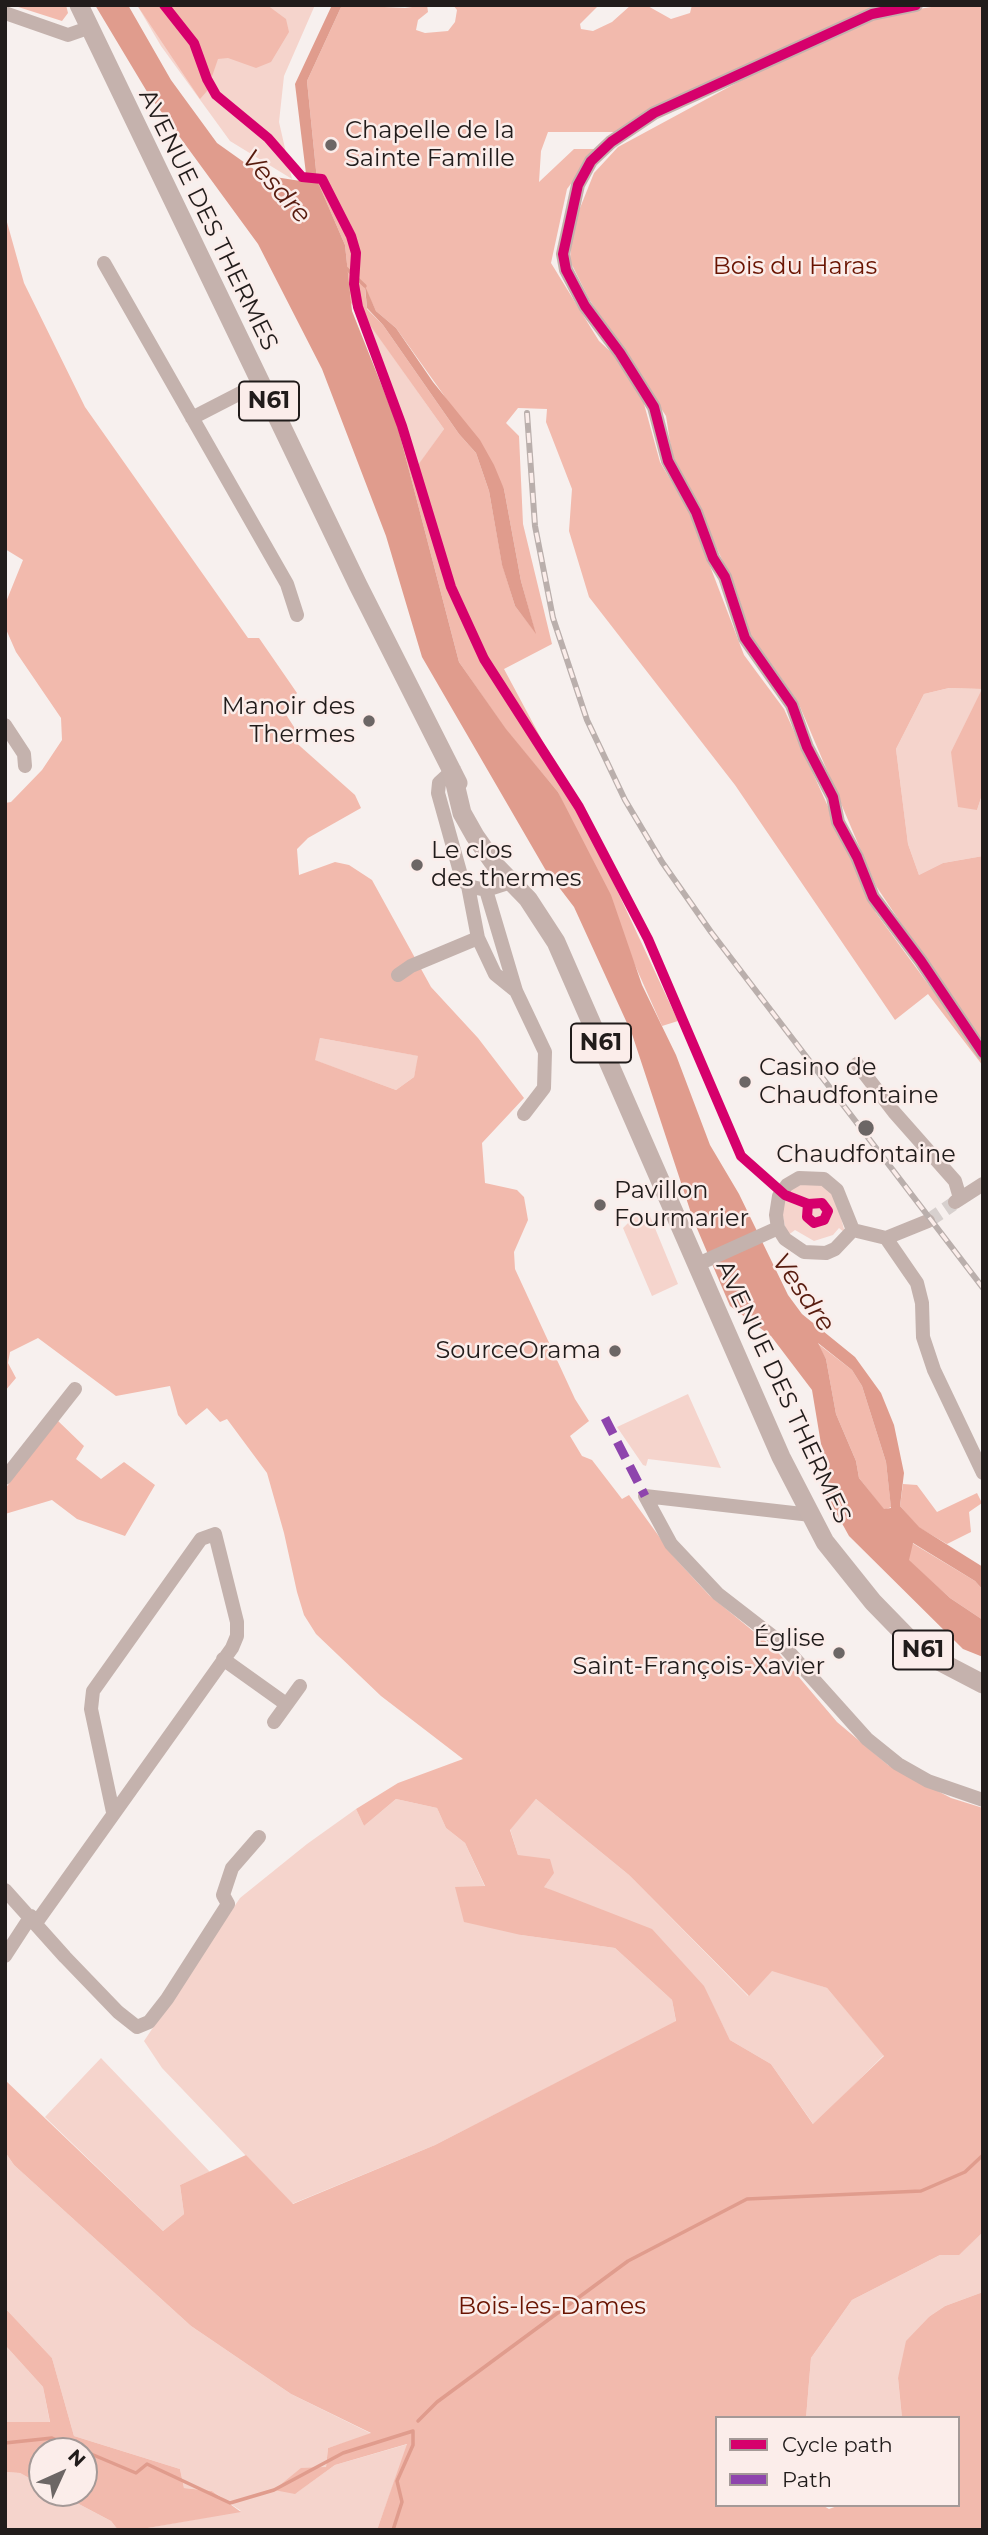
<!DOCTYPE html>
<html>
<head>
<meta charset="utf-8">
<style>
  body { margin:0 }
  #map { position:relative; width:988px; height:2535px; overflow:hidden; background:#f7f0ee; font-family:Montserrat,sans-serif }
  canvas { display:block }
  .frame { position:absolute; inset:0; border:7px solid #211c1b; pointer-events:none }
  .legend { position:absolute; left:715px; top:2416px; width:245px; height:91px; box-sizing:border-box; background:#fbedea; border:2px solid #a49997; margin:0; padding:9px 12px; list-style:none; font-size:21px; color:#211c1b }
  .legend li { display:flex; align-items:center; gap:14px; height:35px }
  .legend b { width:35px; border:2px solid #a49997 }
  .north { position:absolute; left:28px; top:2437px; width:70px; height:70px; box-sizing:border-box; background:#fbedea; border:2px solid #a49997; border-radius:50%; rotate:45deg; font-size:19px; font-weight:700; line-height:28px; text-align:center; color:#211c1b }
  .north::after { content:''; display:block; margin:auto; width:24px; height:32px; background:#6c6665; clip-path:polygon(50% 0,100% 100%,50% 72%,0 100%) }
</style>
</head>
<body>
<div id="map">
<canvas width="988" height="2535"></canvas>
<div class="frame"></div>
<ul class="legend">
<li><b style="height:9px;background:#d6006c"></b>Cycle path</li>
<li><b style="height:9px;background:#8e44ad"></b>Path</li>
</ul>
<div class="north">N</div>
</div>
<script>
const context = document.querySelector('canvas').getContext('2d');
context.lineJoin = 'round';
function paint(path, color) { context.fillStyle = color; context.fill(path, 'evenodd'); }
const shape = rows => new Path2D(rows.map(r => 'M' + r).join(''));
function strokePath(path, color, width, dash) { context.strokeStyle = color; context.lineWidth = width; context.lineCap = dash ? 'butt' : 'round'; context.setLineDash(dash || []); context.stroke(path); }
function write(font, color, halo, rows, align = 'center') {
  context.font = font + ' Montserrat,sans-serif'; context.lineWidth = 5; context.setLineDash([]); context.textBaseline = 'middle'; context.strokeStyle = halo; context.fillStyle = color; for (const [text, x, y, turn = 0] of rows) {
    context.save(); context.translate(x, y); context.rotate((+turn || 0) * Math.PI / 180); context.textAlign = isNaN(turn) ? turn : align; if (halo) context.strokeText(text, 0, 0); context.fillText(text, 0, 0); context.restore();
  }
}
const green = shape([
  [137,5,315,5,284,76,279,122,292,179,230,141,161,46],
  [369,323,444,429,418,466,407,427],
  [949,688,983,689,977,810,983,792,983,856,943,863,919,875,908,844,896,749,924,694],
  [320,1038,419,1056,414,1077,396,1090,314,1060],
  [816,1180,834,1191,845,1233,839,1228,833,1235,814,1241,795,1230,787,1236,780,1202,787,1189],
  [635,1216,650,1216,678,1284,652,1296,623,1228],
  [688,1394,721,1468,648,1459,646,1466,643,1465,617,1427],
  [396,1799,437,1808,446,1828,465,1843,485,1887,521,1935,615,1948,672,2000,676,2022,435,2145,292,2204,162,2068,144,2041,240,1898,307,1844,356,1809,364,1826],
  [536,1799,629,1875,748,1996,772,1970,827,1988,884,2055,814,2125,771,2064,730,2040,703,1986,580,1903,544,1887,518,1855,510,1829],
  [101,2058,210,2172,180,2185,184,2214,163,2231,45,2117],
  [5,2152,14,2165,191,2326,291,2394,372,2434,328,2448,326,2467,296,2493,335,2465,408,2444,377,2530,136,2530,241,2511,212,2491,184,2488,180,2469,74,2436,52,2358,5,2308],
  [983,2232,983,2292,945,2306,930,2316,898,2378,902,2418,806,2418,811,2358,852,2300,940,2255,959,2254],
  [5,2345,43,2387,50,2423,5,2422],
  [5,2472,20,2473,42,2485,42,2493,58,2493,111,2521,118,2530,5,2530]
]);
const forest = shape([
  [12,5,66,5,68,13,62,21],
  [137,5,267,5,286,19,289,32,271,62,256,68,228,58,218,59,207,91,200,99],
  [342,5,405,8,427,5,428,12,418,20,416,30,425,33,448,31,455,22,457,10,453,5,599,5,580,24,581,29,593,31,612,22,631,5,646,5,671,19,690,13,692,5,888,5,619,132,548,132,541,151,539,182,574,149,597,149,567,189,551,263,599,341,612,353,641,393,660,462,689,511,744,655,784,709,876,913,983,1059,983,1066,928,994,895,1020,735,785,589,597,569,531,572,489,546,422,547,409,518,408,506,423,519,436,523,524,552,644,504,669,580,811,678,1021,662,1026,558,792,506,730,459,662,397,424,407,427,418,465,444,429,372,328,351,303,345,245,317,180,307,81],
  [365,288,376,311,396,328,443,394,504,489,521,581,535,632,515,606,502,564,489,491,476,453,459,434,383,325,367,309],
  [944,5,983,5,983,792,977,810,958,807,951,752,982,689,949,688,924,694,896,749,908,844,919,875,943,863,983,856,983,1045,876,886,798,702,750,634,736,589,672,454,666,416,589,299,570,261,572,228,594,173,618,147,740,81,874,16],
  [5,215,24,283,85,407,248,638,259,638,297,693,283,710,296,730,292,739,355,795,361,808,308,838,297,849,299,875,335,862,349,865,372,880,431,987,478,1038,524,1098,482,1143,485,1183,517,1190,524,1197,528,1220,514,1252,515,1269,575,1399,589,1421,570,1436,582,1456,592,1460,622,1499,629,1495,674,1557,709,1595,775,1649,837,1722,888,1765,951,1798,983,1808,983,2232,959,2255,940,2255,852,2300,811,2358,806,2418,717,2418,717,2505,822,2505,829,2509,840,2505,958,2505,958,2418,902,2418,898,2378,906,2341,930,2316,945,2306,983,2292,983,2530,377,2530,407,2444,335,2465,295,2494,274,2490,301,2468,326,2467,328,2448,371,2433,291,2394,191,2326,14,2165,5,2152,5,2080,163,2231,184,2214,180,2185,246,2155,293,2204,435,2145,676,2021,672,2000,615,1948,521,1935,464,1922,455,1887,485,1886,465,1843,446,1828,437,1808,396,1799,364,1826,356,1809,398,1783,463,1759,381,1696,316,1634,304,1615,297,1592,284,1533,267,1473,227,1419,220,1422,207,1408,186,1425,178,1415,170,1386,116,1396,38,1338,10,1352,8,1363,16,1378,5,1391,5,803,11,802,42,770,62,740,61,718,16,652,5,627,6,602,23,560,5,549],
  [320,1038,418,1056,414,1077,396,1090,315,1060],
  [536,1799,629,1875,749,1996,772,1971,827,1988,884,2056,813,2124,771,2064,730,2040,704,1986,652,1929,544,1887,554,1873,550,1859,518,1855,510,1830],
  [817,1343,852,1370,862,1386,886,1462,891,1507,884,1510,859,1478,856,1461,836,1414,826,1359],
  [56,1419,84,1446,76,1459,101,1479,124,1462,155,1485,125,1536,77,1519,52,1500,5,1514,5,1489],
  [903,1484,917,1485,937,1512,977,1493,982,1503,969,1512,971,1532,947,1544,918,1527,900,1506],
  [912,1543,975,1581,983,1590,983,1620,950,1598,908,1560],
  [5,2308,52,2358,74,2436,180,2469,184,2488,212,2491,241,2512,136,2530,118,2530,111,2521,58,2493,84,2493,84,2451,42,2451,42,2485,20,2473,5,2472,5,2422,50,2422,43,2387,5,2345]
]);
const water = shape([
  [95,5,128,5,171,80,217,143,262,175,307,182,295,84,332,5,342,5,307,81,317,180,345,245,352,311,397,424,459,662,506,729,558,792,611,895,642,985,676,1055,710,1145,739,1194,788,1295,802,1314,855,1357,881,1393,894,1425,904,1473,900,1506,919,1527,983,1567,983,1590,975,1581,913,1543,909,1560,950,1598,983,1620,983,1657,963,1649,849,1536,823,1489,825,1468,812,1390,771,1336,730,1306,693,1219,632,1034,574,907,545,869,422,657,386,536,322,369,258,244,149,95],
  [818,1343,852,1370,862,1386,886,1462,891,1508,884,1509,859,1478,856,1461,836,1414,826,1359],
  [365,286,376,311,396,328,433,382,480,440,494,465,504,489,521,581,536,634,515,606,502,565,489,491,476,453,459,434,383,325,367,308]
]);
const stream = shape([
  [346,268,365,286],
  [418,2421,437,2402,628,2261,747,2199,921,2191,965,2172,983,2155],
  [5,2443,52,2438,83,2451],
  [84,2451,136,2473,147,2464,230,2503,274,2490,343,2453,413,2431,413,2445,397,2481,402,2502,393,2530]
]);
const minorTunnel = shape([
  [928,1221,953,1204]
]);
const minor = shape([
  [916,5,872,14,654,113,611,142,591,161,578,185,563,254,566,270,585,306,620,353,654,407,668,461,696,512,713,558,725,577,745,638,792,705,807,747,833,797,838,822,857,857,873,897,921,961,983,1053],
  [5,13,68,35,88,28],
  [104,263,287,584,297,615],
  [192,418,260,383],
  [5,725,24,754,25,766],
  [452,771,439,783,438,793,462,879,468,886,486,890,514,881],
  [468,886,478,938,495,974,516,991],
  [486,890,516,991,545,1052,544,1088,524,1114],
  [398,975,411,966,478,938],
  [857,1064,894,1112,955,1181,960,1198],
  [955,1202,983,1184],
  [853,1230,835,1249,826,1253,804,1252,785,1239,778,1228,776,1215,779,1196,787,1185,799,1178,824,1179,837,1190,853,1230,886,1238],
  [886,1238,917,1283,922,1303,923,1337,934,1370,983,1473],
  [886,1238,928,1221],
  [696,1265,778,1228],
  [5,1478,75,1389],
  [811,1515,645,1496,671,1544,718,1594,780,1642,867,1739,898,1764,928,1781,983,1800],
  [223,1659,286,1704],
  [274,1722,300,1686],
  [5,1890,65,1957,118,2012,137,2027,149,2022,167,1999,228,1904,223,1895,232,1868,259,1837],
  [36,1923,232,1648,237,1636,237,1622,215,1534,201,1539,93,1691,91,1709,113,1812],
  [5,1956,31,1916]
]);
const major = shape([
  [79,5,358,585,458,783],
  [452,771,462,813,475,836,496,866,528,899,556,942,781,1457,825,1542,873,1602,911,1641,937,1660,983,1684]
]);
const rail = shape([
  [527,413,535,526,553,618,587,720,625,800,662,862,711,932,983,1288]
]);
const quiet = shape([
  [605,1418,645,1496]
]);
const cycleway = shape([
  [164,5,194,43,207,79,216,95,268,138,302,177,322,179,351,236,356,253,354,284,358,307,402,426,451,587,484,659,579,807,648,939,741,1156,785,1195,808,1204,822,1203,828,1211,824,1220,814,1223,807,1217,808,1204],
  [916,5,872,14,654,113,611,142,591,161,578,185,563,254,566,270,585,306,620,353,654,407,668,461,696,512,713,558,725,577,745,638,792,705,807,747,833,797,838,822,857,857,873,897,921,961,983,1053]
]);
const markers = [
  [331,145,7,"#6c6665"],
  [369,721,7,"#6c6665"],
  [417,865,7,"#6c6665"],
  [745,1082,7,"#6c6665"],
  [866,1128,9,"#6c6665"],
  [600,1205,7,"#6c6665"],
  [615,1351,7,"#6c6665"],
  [839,1653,7,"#6c6665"]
];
const shields = [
  [269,401,60],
  [601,1043,60],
  [923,1650,60]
];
const shieldNames = [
  ["N61",269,401],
  ["N61",601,1043],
  ["N61",923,1650]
];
const poiNames = [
  ["Chapelle de la",345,131],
  ["Sainte Famille",345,159],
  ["Manoir des",355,707,"right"],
  ["Thermes",355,735,"right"],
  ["Le clos",431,851],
  ["des thermes",431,879],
  ["Casino de",759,1068],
  ["Chaudfontaine",759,1096],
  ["Chaudfontaine",866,1155,"center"],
  ["Pavillon",614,1191],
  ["Fourmarier",614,1219],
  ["SourceOrama",601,1351,"right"],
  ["Église",825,1639,"right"],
  ["Saint-François-Xavier",825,1667,"right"]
];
const streetNames = [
  ["AVENUE DES THERMES",208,220,64],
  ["AVENUE DES THERMES",783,1392,65]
];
const parkNames = [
  ["Bois du Haras",795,267],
  ["Bois-les-Dames",552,2307]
];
const waterNames = [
  ["Vesdre",276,187,48],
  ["Vesdre",803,1293,55]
];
paint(green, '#f5d4cc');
paint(forest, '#f2baad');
paint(water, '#e09c8d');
strokePath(stream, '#e09c8d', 3.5);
strokePath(minorTunnel, '#d7d0ce', 14, [14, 7]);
strokePath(minor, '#c4b2ad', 14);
strokePath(major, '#c5b2ad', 19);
strokePath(rail, '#baafac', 6);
strokePath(rail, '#fbedea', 3.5, [10]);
strokePath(quiet, '#8e44ad', 9, [18, 9]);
strokePath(cycleway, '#d6006c', 10);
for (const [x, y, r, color] of markers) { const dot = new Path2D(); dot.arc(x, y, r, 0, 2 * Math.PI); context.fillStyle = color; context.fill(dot); strokePath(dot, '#fbedea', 2.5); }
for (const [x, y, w] of shields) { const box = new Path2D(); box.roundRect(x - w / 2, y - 19.5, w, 39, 5); context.fillStyle = '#fbedea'; context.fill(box); strokePath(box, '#211c1b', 2); }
write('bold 23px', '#211c1b', null, shieldNames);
write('24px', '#211c1b', '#fbedea', poiNames, 'left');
write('24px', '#211c1b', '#fbedea', streetNames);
write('24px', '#691301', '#fbedea', parkNames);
write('italic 26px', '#571b0e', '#fbedea', waterNames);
</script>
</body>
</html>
